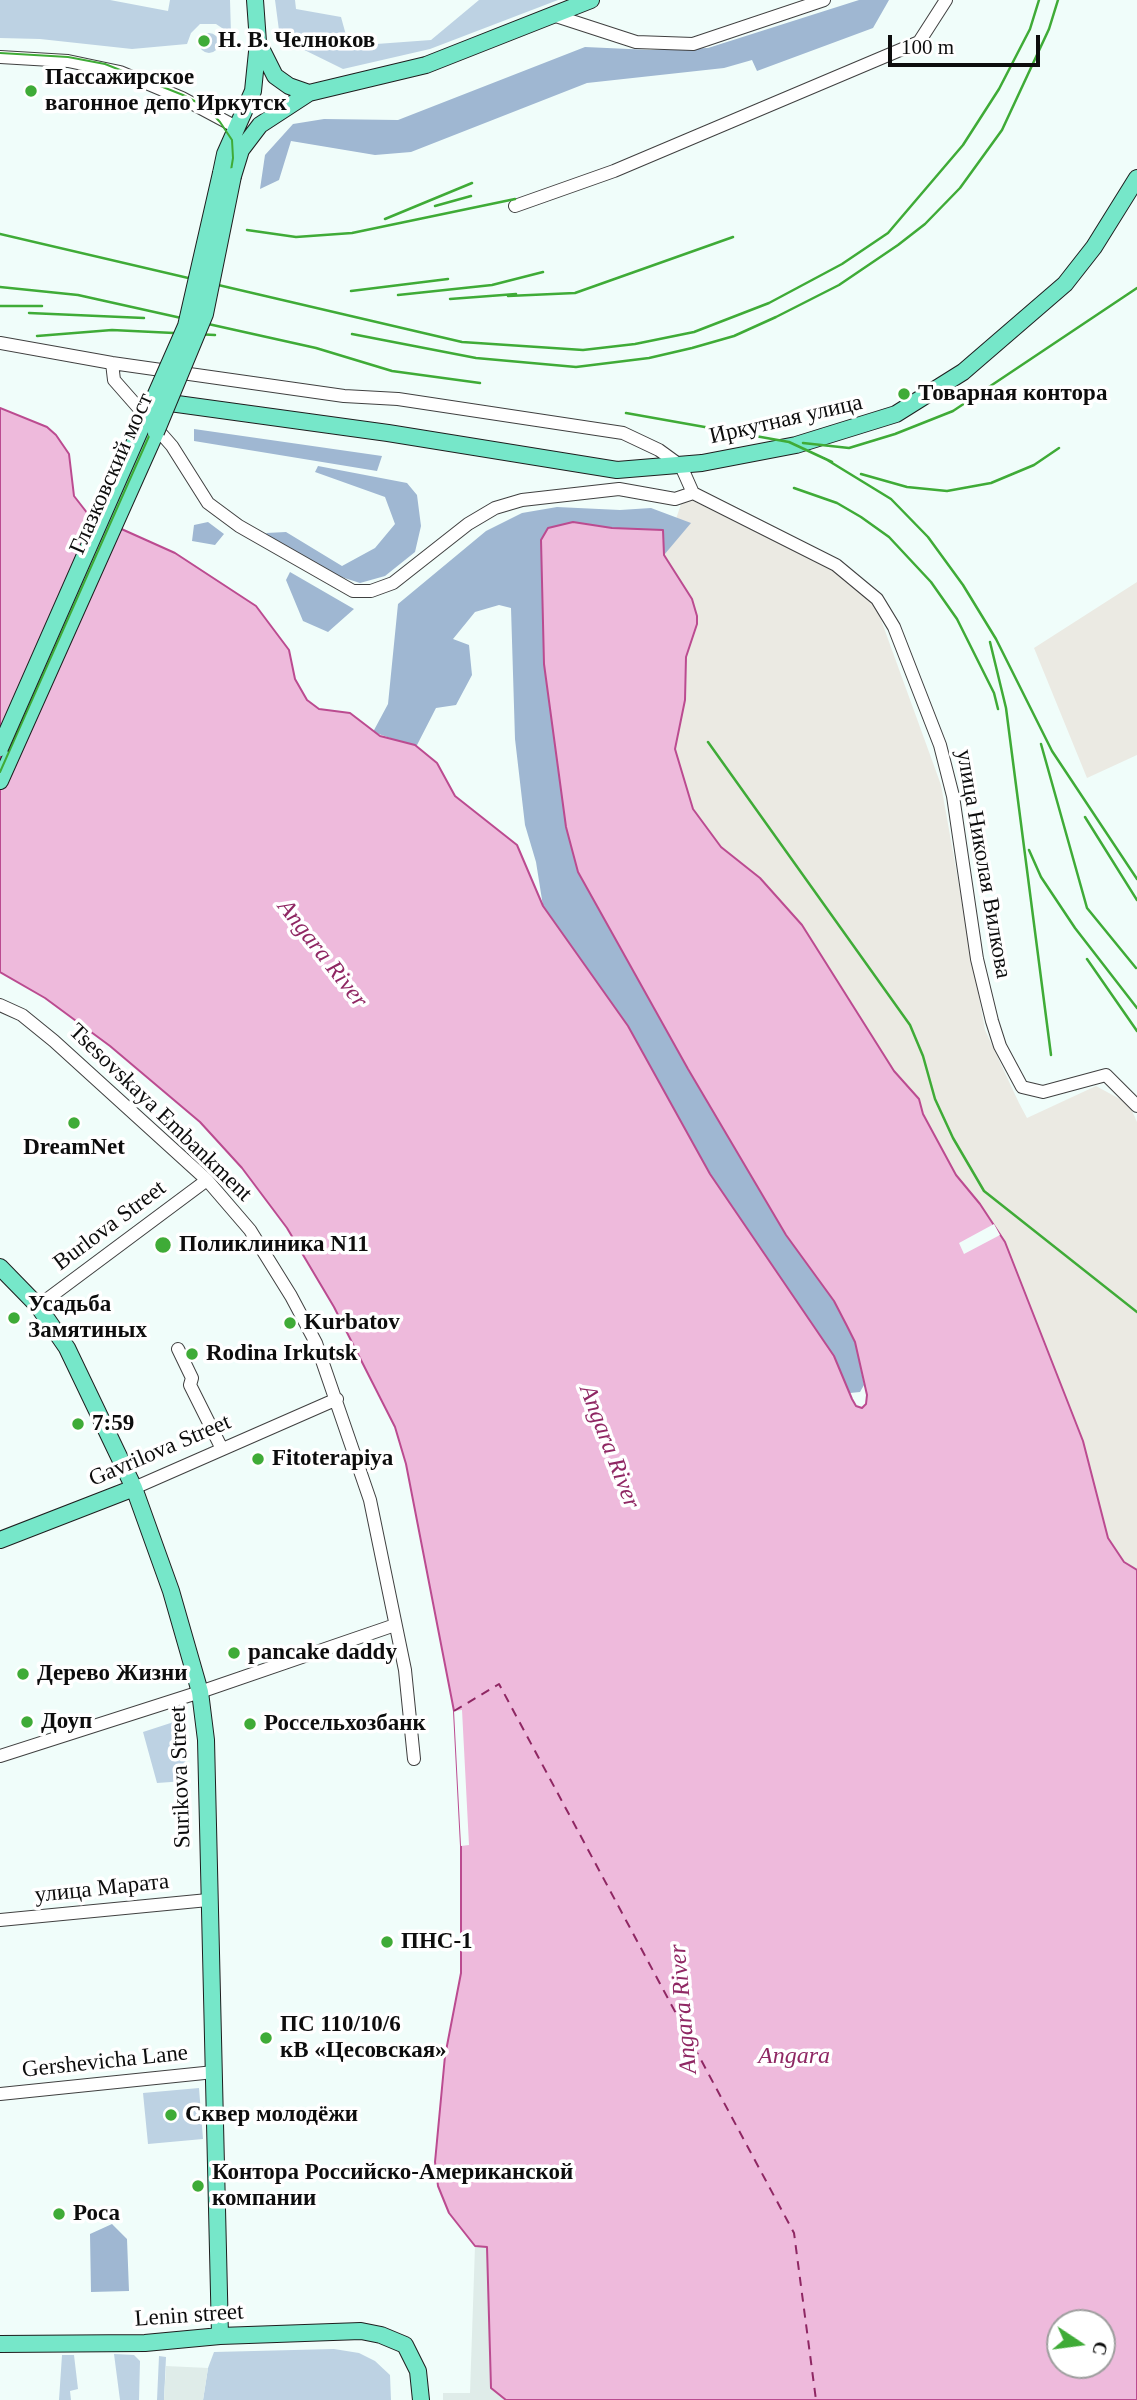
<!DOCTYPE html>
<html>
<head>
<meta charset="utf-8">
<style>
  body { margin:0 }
  #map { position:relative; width:1137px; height:2400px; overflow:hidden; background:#f0fdfa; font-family:Georgia,serif }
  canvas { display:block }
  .north { position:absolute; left:1046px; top:2309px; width:70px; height:70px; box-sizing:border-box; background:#fff; border:2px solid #9e9e9e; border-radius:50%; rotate:103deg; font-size:19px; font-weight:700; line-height:28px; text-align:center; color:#0d0d0d }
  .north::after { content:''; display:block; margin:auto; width:24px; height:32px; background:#3fab37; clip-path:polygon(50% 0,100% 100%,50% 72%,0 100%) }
  .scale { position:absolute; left:888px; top:35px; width:152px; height:32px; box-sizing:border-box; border:4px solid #0d0d0d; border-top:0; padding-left:9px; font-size:21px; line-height:24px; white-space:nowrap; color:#0d0d0d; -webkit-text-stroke:5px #fff; paint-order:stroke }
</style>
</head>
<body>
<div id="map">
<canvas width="1137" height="2400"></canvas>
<div class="north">С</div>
<div class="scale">100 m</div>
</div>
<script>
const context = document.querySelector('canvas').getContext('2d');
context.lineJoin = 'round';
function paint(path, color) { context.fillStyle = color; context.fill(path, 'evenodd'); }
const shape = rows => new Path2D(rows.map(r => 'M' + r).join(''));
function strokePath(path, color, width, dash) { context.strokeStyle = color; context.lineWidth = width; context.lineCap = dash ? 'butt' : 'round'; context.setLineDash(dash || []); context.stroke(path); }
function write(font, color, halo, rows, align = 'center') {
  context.font = font + ' Georgia,serif'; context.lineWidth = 7; context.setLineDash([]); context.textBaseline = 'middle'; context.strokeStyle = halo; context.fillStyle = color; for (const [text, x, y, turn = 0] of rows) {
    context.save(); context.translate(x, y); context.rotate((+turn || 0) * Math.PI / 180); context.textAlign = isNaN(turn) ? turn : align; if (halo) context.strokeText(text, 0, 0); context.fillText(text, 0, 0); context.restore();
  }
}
const industrial = shape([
  [684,495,835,569,876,606,941,785,985,1030,1019,1103,1027,1118,1096,1086,1129,1104,1137,1122,1137,1570,1124,1562,1108,1538,1083,1441,1005,1242,980,1204,956,1175,906,1083,894,1071,802,925,760,878,721,847,693,809,675,749,685,700,686,657,697,624,664,555],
  [1137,582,1137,755,1087,778,1034,648]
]);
const green = shape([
  [0,0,110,0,168,11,170,0,230,0,231,34,216,24,200,24,191,33,187,44,132,49,40,39,0,38],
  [275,0,295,0,296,9,341,17,349,46,431,40,479,0,558,0,430,49,343,69,280,38],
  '199 43a10 10 0 1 1 20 0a10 10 0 1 1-20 0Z',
  [186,1718,185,1781,157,1783,143,1732],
  [199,2088,203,2139,148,2144,143,2093],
  [334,2349,359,2353,375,2361,390,2375,391,2400,203,2400,208,2368,214,2352],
  [114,2354,134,2355,140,2361,139,2400,120,2400],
  [62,2355,74,2355,78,2389,70,2391,71,2400,59,2400],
  [159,2356,166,2357,164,2400,157,2400]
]);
const forest = shape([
  [859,0,889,0,873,28,757,71,752,60,724,68,587,83,411,152,375,155,291,141,279,180,260,189,265,155,293,124,324,119,398,120,585,47,651,50,708,48],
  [194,429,382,456,377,471,194,441],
  [318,466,407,483,417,495,421,526,415,552,385,576,360,583,329,573,272,540,266,533,286,532,342,566,375,548,395,524,385,497,315,472],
  [557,507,620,510,651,508,691,523,664,555,662,530,612,528,573,522,544,664,566,827,578,872,688,1069,786,1235,834,1301,855,1342,864,1385,860,1392,850,1393,847,1389,834,1356,710,1174,628,1026,543,906,536,862,525,825,515,739,511,608,499,605,475,612,453,639,469,645,472,675,456,705,436,708,416,747,373,732,388,704,398,604,486,531,522,513],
  [208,522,224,534,215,545,192,541,194,525],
  [290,572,354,609,328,632,303,621,286,580],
  [112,2224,127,2239,129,2291,91,2292,90,2234]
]);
const plaza = shape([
  [475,2246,487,2247,491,2388,506,2400,443,2400,443,2393,470,2393],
  [166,2366,208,2368,203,2400,164,2400]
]);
const water = shape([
  [0,408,47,427,56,435,69,454,74,496,88,514,175,553,256,606,289,650,295,679,307,700,319,709,350,713,380,736,415,745,437,763,455,796,517,845,543,906,628,1026,710,1174,834,1356,852,1399,856,1406,862,1408,866,1404,867,1395,855,1342,847,1326,834,1301,786,1235,688,1069,578,872,566,827,544,664,541,540,548,528,573,522,612,528,663,530,664,555,692,599,697,616,697,624,686,657,685,700,675,749,693,809,721,847,760,878,802,925,894,1071,919,1099,923,1114,956,1175,980,1204,1005,1242,1083,1441,1108,1538,1124,1562,1137,1570,1137,2400,506,2400,491,2388,487,2247,475,2246,449,2213,438,2186,435,2162,445,2056,461,1973,461,1846,454,1711,406,1464,395,1427,334,1307,287,1228,242,1168,200,1122,110,1046,45,998,0,972,0,408],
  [1060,2323,1102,2323,1102,2365,1060,2365,1060,2323]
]);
const pier = shape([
  [994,1224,1000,1235,964,1254,959,1243],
  [462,1710,469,1845,461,1846,454,1711]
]);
const ferry = shape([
  [454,1711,499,1684,794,2233,816,2400]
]);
const minor = shape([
  [556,16,636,42,693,44,824,0],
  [0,57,68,61,120,72,182,98,238,128],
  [515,206,614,171,919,42,946,0],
  [0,343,112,363,344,396,398,399,623,433,659,450,681,466,693,493,836,565,877,599,894,627,940,745,953,796,977,959,992,1021,1000,1046,1022,1087,1043,1092,1106,1075,1137,1106],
  [112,363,114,380,172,446,208,503,239,526,353,591,371,591,393,583,468,524,495,508,522,500,619,489,675,499,693,493],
  [0,1005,22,1015,54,1041,207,1180,250,1230,291,1296,316,1343,370,1500,405,1670,414,1759],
  [38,1306,207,1180],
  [178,1349,192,1378,190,1385,222,1449],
  [134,1488,337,1399],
  [0,1756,200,1692,395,1625],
  [0,1920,208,1900],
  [0,2094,214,2072]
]);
const major = shape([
  [259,44,275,76,289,86,309,93],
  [221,173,225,154,253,91,258,42,255,0],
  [233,176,241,150,260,125,309,93,426,65,591,0],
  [170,403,388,433,617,470,702,463,796,445,896,414,963,372,1065,284,1094,247,1137,178],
  [0,781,156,432],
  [0,1267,38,1306,67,1348,134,1488,171,1591,200,1692,206,1740,220,2336],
  [0,1540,134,1488],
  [0,2344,145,2343,220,2336,361,2331,381,2335,405,2345,418,2371,421,2400]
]);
const tram = shape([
  [0,53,68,57,105,64,183,95,206,107,220,122,232,140,233,158,221,232,197,328,0,772]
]);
const rail = shape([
  [435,206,471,196],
  [385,219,472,183],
  [247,230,296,237,352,233,515,199],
  [0,234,462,342,583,350,635,344,694,332,769,303,842,264,888,233,963,145,999,89,1030,29,1039,0],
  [0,287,78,295,316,348,392,371,480,383],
  [351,291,448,279],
  [398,295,492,285,543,272],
  [508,296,575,293,733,237],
  [450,299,516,294],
  [0,306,42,306],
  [29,313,144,318],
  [352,334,476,358,576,367,649,358,692,348,734,336,776,317,839,285,898,245,925,224,960,188,1002,130,1049,29,1058,0],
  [37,336,112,330,215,335],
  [626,413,789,442,832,462],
  [803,443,849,448,895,434,953,411,1137,288],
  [824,458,891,499,928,537,963,585,996,639,1052,751,1137,879],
  [861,474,907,487,947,491,991,483,1034,465,1059,448],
  [794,488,837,503,861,517,889,537,931,582,957,619,994,693,998,709],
  [990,642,1006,708,1051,1055],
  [708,742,910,1025,923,1056,935,1099,953,1138,984,1191,1137,1312],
  [1041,744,1087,908,1136,968],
  [1085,817,1137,900],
  [1029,850,1041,877,1075,928,1137,1008],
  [1087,959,1137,1031]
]);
const majorBridge = shape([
  [156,432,205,314,233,176],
  [0,748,186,326,221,173]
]);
const markers = [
  [204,41,7,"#3fab37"],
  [31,91,7,"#3fab37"],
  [904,394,7,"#3fab37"],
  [74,1123,7,"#3fab37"],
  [163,1245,9,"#3fab37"],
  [14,1318,7,"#3fab37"],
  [290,1323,7,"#3fab37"],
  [192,1354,7,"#3fab37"],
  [78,1424,7,"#3fab37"],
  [258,1459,7,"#3fab37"],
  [234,1653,7,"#3fab37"],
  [23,1674,7,"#3fab37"],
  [27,1722,7,"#3fab37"],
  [250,1724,7,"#3fab37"],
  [387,1942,7,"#3fab37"],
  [266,2038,7,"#3fab37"],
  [171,2115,7,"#3fab37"],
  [198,2186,7,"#3fab37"],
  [59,2214,7,"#3fab37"]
];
const poiNames = [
  ["Н. В. Челноков",218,41],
  ["Пассажирское",45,78],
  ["вагонное депо Иркутск",45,104],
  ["Товарная контора",918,394],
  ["DreamNet",74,1148,"center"],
  ["Поликлиника N11",179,1245],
  ["Усадьба",28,1305],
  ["Замятиных",28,1331],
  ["Kurbatov",304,1323],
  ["Rodina Irkutsk",206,1354],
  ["7:59",92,1424],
  ["Fitoterapiya",272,1459],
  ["pancake daddy",248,1653],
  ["Дерево Жизни",37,1674],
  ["Доуп",41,1722],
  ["Россельхозбанк",264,1724],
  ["ПНС-1",401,1942],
  ["ПС 110/10/6",280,2025],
  ["кВ «Цесовская»",280,2051],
  ["Сквер молодёжи",185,2115],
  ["Контора Российско-Американской",212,2173],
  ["компании",212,2199],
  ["Роса",73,2214]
];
const streetNames = [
  ["Иркутная улица",786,420,-13],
  ["Глазковский мост",112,474,-66],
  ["улица Николая Вилкова",983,864,80],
  ["Tsesovskaya Embankment",160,1113,44],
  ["Burlova Street",110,1226,-37],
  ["Gavrilova Street",160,1451,-23],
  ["Surikova Street",181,1777,-92],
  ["улица Марата",102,1889,-6],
  ["Gershevicha Lane",105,2062,-6],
  ["Lenin street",189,2316,-4]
];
const waterNames = [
  ["Angara River",322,954,52],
  ["Angara River",609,1447,69],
  ["Angara River",684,2009,-95],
  ["Angara",794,2057]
];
paint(industrial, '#ebeae3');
paint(green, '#bdd2e3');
paint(forest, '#9fb7d2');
paint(plaza, '#dfece9');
paint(water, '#eebadc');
strokePath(water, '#bb4b90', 2);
paint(pier, '#f0fdfa');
strokePath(ferry, '#8f2763', 2, [9, 7]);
strokePath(minor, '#404040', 14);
strokePath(major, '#1e1e1e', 18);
strokePath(minor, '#fff', 12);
strokePath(major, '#76e7c9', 16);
strokePath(tram, '#3fab37', 2);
strokePath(rail, '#3fab37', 2.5);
strokePath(majorBridge, '#1e1e1e', 18, []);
strokePath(majorBridge, '#76e7c9', 16);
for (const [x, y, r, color] of markers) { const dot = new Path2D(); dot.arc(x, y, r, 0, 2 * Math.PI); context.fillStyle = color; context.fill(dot); strokePath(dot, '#fff', 2.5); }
write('bold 23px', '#0d0d0d', '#fff', poiNames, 'left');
write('23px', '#0d0d0d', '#fff', streetNames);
write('italic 24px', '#8f2763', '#fff', waterNames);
</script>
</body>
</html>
